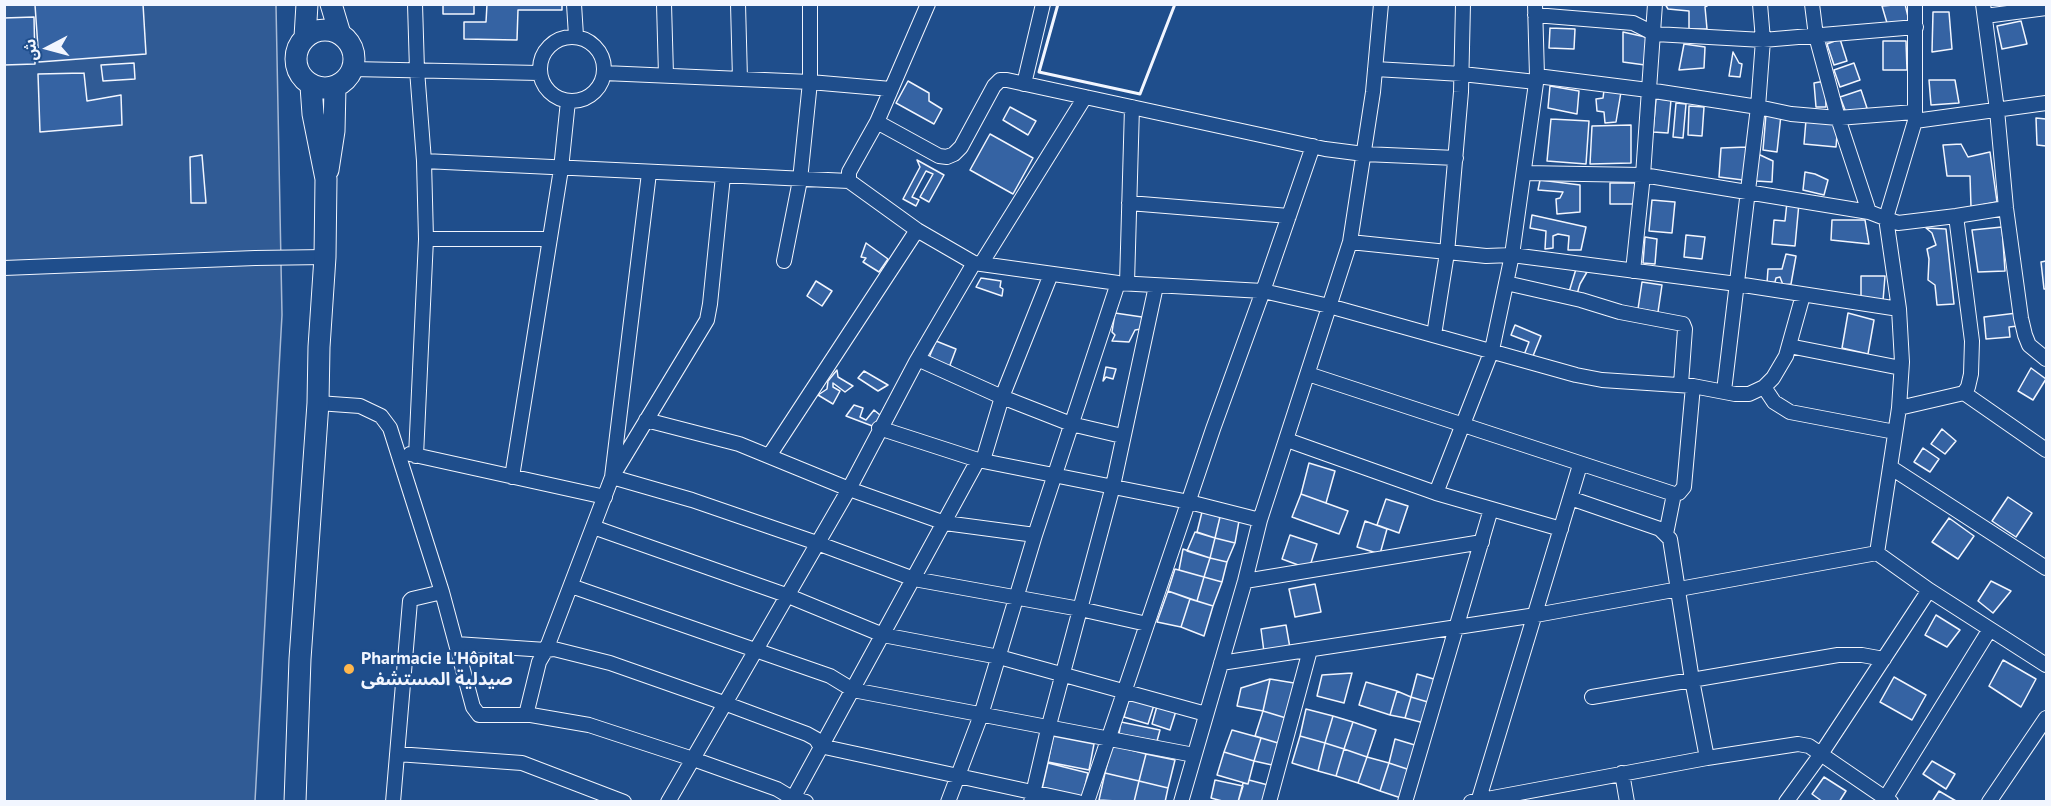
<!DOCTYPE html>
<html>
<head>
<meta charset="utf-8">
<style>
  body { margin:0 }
  #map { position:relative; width:2051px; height:806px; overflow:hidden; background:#1f4e8c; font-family:"PT Sans","Noto Sans Arabic",sans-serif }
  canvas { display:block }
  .frame { position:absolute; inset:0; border:6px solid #f2f6ff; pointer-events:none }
  .north { position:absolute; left:18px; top:18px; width:60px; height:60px; -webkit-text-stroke:4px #1f4e8c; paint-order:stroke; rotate:264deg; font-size:16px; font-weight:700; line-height:24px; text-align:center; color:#f2f6ff }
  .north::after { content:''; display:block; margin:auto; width:21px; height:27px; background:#f2f6ff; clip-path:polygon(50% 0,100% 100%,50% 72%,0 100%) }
</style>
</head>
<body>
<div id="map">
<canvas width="2051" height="806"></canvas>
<div class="frame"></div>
<div class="north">ش</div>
</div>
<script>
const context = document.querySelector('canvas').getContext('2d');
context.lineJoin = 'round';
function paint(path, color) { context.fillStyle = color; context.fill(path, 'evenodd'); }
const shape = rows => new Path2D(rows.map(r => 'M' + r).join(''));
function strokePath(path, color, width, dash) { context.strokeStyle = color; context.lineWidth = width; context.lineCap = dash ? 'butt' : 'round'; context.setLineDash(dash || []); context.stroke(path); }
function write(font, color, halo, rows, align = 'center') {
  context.font = font + ' "PT Sans","Noto Sans Arabic",sans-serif'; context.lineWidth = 4.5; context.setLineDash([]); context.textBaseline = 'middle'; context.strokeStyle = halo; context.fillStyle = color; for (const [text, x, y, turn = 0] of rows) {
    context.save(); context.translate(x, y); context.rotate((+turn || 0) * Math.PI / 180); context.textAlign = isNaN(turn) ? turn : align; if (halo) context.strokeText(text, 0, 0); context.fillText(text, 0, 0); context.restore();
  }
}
const built = shape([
  [5,5,276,5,282,315,255,801,5,802,5,5]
]);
const building = shape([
  [143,4,146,54,39,62,35,5,143,4],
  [443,4,474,4,474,14,443,14,443,4],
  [487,4,562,4,562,10,518,10,517,40,464,39,464,22,486,22,487,4],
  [1665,4,1710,4,1705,7,1707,29,1689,29,1689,11,1668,9,1665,4],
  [1905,4,1909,21,1887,23,1882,6,1905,4],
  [1933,12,1949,12,1952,49,1932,52,1933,12],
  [34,17,35,64,4,65,4,18,34,17],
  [2021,21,2027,44,2002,49,1997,26,2021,21],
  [1550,28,1575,29,1574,49,1549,48,1550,28],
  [1623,32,1650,38,1645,65,1623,62,1623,32],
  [1840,39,1847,61,1834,65,1827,44,1840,39],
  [1883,41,1906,41,1907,70,1883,70,1883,41],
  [1684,44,1705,47,1704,68,1679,70,1684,44],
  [1733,52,1739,63,1742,64,1740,77,1729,76,1733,52],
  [134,63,135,79,103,81,101,65,134,63],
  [1854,63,1860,80,1840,87,1834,70,1854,63],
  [84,73,87,101,121,95,122,125,40,132,38,74,84,73],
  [1929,80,1955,80,1959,103,1931,105,1929,80],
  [908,81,929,93,929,101,942,109,934,124,896,103,908,81],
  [1825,81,1826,107,1816,107,1814,83,1825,81],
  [1550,86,1579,91,1577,114,1548,108,1550,86],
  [1604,90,1621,92,1616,122,1605,123,1604,112,1597,111,1596,99,1603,98,1604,90],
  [1861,90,1867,108,1847,115,1840,97,1861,90],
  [1656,99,1671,100,1668,133,1653,132,1656,99],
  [1676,103,1686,104,1683,138,1673,137,1676,103],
  [1689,106,1704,107,1702,136,1688,135,1689,106],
  [1010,107,1036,121,1028,135,1003,120,1010,107],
  [1766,114,1781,115,1777,152,1763,150,1766,114],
  [2036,118,2046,119,2046,146,2037,145,2036,118],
  [1551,119,1589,121,1586,164,1547,161,1551,119],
  [1806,120,1838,123,1836,147,1804,144,1806,120],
  [1631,125,1631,163,1590,164,1592,126,1631,125],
  [990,134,1033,158,1013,194,970,170,990,134],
  [1961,144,1968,157,1990,152,1997,202,1971,207,1970,176,1947,176,1943,145,1961,144],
  [1747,147,1743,180,1719,177,1721,148,1747,147],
  [1758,154,1773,161,1772,182,1756,181,1758,154],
  [202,155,206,203,191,203,190,157,202,155],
  [917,160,944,175,929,202,920,197,933,174,926,171,912,197,919,200,916,206,903,199,920,167,917,160],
  [1805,172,1815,174,1828,180,1824,195,1803,190,1805,172],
  [1540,180,1580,185,1580,212,1557,214,1556,199,1560,198,1563,192,1538,190,1540,180],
  [1610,183,1636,183,1636,204,1610,204,1610,183],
  [1652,200,1675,202,1672,233,1649,231,1652,200],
  [1787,202,1799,203,1795,246,1772,244,1774,220,1785,221,1787,202],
  [1532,215,1586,227,1581,250,1568,250,1569,236,1558,234,1553,236,1553,248,1545,249,1546,231,1530,228,1532,215],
  [1832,220,1865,220,1869,244,1831,240,1832,220],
  [2002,227,2005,271,1978,272,1972,230,2002,227],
  [1926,228,1946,229,1954,304,1937,305,1935,285,1928,280,1929,259,1927,249,1936,245,1932,233,1926,228],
  [1686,235,1705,237,1702,259,1684,257,1686,235],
  [1645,237,1657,239,1655,264,1643,263,1645,237],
  [866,243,888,259,879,272,863,262,866,258,861,257,866,243],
  [1786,254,1796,256,1791,284,1783,285,1780,277,1776,278,1775,282,1767,283,1768,269,1782,269,1786,254],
  [2046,261,2046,289,2044,289,2041,262,2046,261],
  [1576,269,1587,272,1580,284,1577,294,1569,292,1576,269],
  [1861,276,1885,276,1883,301,1861,300,1861,276],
  [981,278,1001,281,1000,287,1003,289,1002,296,976,287,981,278],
  [816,281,832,291,822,306,807,296,816,281],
  [1642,282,1662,285,1658,312,1638,309,1642,282],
  [1115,313,1142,317,1141,329,1135,330,1129,342,1112,341,1115,335,1112,332,1115,313],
  [1848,313,1874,320,1868,354,1842,348,1848,313],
  [2017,313,2018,326,2009,327,2010,337,1986,339,1984,317,2017,313],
  [1515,325,1541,336,1533,356,1524,355,1529,342,1511,335,1515,325],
  [936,341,956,349,950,365,954,370,928,360,936,341],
  [1106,367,1116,369,1113,379,1106,377,1103,381,1106,367],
  [2031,368,2046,379,2033,400,2018,391,2031,368],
  [837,370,838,377,853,386,845,392,833,383,833,387,840,391,833,404,818,395,827,389,828,381,837,370],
  [864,371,888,385,878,391,858,378,864,371],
  [854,405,863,408,860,417,866,420,874,410,880,415,875,427,846,416,854,405],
  [1942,429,1956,441,1945,454,1931,444,1942,429],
  [1923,448,1939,459,1930,472,1914,462,1923,448],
  [1309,463,1335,471,1326,503,1301,494,1309,463],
  [1301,494,1348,511,1339,534,1292,517,1301,494],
  [2008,497,2032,513,2016,537,1992,521,2008,497],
  [1386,499,1408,506,1399,533,1377,525,1386,499],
  [1202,512,1220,517,1215,538,1197,532,1202,512],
  [1220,517,1239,521,1235,543,1215,538,1220,517],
  [1949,518,1974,536,1958,559,1932,542,1949,518],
  [1365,521,1387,529,1380,554,1357,547,1365,521],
  [1195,532,1215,538,1210,558,1187,551,1195,532],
  [1290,535,1317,544,1309,569,1282,559,1290,535],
  [1215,538,1235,543,1227,562,1210,558,1215,538],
  [1183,549,1210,558,1204,577,1179,570,1183,549],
  [1210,558,1227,562,1222,582,1204,577,1210,558],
  [1175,569,1204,577,1197,601,1168,591,1175,569],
  [1204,577,1222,582,1213,606,1197,601,1204,577],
  [1991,581,2011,591,1993,613,1978,601,1991,581],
  [1315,584,1321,612,1295,617,1289,589,1315,584],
  [1168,591,1190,599,1181,627,1157,622,1168,591],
  [1190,599,1213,606,1204,636,1181,627,1190,599],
  [1936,615,1960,630,1947,647,1925,635,1936,615],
  [1286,625,1290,648,1264,652,1261,629,1286,625],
  [2003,660,2036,679,2021,707,1989,686,2003,660],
  [1352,673,1344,703,1317,696,1322,675,1352,673],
  [1417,674,1437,680,1431,703,1411,697,1417,674],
  [1894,677,1926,695,1912,720,1880,702,1894,677],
  [1270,679,1263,711,1237,706,1241,688,1270,679],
  [1270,679,1294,683,1286,718,1263,711,1270,679],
  [1366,682,1397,691,1390,715,1359,705,1366,682],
  [1397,691,1411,697,1405,718,1390,715,1397,691],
  [1411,697,1431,703,1424,723,1405,718,1411,697],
  [1129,698,1154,705,1148,724,1124,717,1129,698],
  [1157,706,1176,711,1170,730,1152,724,1157,706],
  [1306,709,1333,716,1325,743,1300,736,1306,709],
  [1263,711,1286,718,1278,743,1255,736,1263,711],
  [1333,716,1353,722,1344,749,1325,743,1333,716],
  [1121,722,1160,730,1157,741,1119,734,1121,722],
  [1353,722,1376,730,1367,757,1344,749,1353,722],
  [1232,730,1261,738,1254,761,1224,752,1232,730],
  [1053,736,1094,744,1089,770,1048,762,1053,736],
  [1300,736,1325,743,1318,771,1292,763,1300,736],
  [1261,738,1278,743,1272,765,1254,761,1261,738],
  [1395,739,1418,746,1410,770,1389,763,1395,739],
  [1325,743,1344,749,1336,776,1318,771,1325,743],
  [1112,745,1146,754,1139,781,1105,773,1112,745],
  [1344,749,1367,757,1358,783,1336,776,1344,749],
  [1224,752,1254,761,1248,784,1217,775,1224,752],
  [1146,754,1175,760,1168,788,1139,781,1146,754],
  [1367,757,1389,763,1380,791,1358,783,1367,757],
  [1932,761,1955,774,1946,789,1923,774,1932,761],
  [1048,763,1088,773,1082,799,1042,789,1048,763],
  [1389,763,1410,770,1401,798,1380,791,1389,763],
  [1105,773,1139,781,1134,802,1099,800,1105,773],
  [1824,777,1846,791,1839,802,1823,802,1812,794,1824,777],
  [1215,780,1243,786,1238,802,1226,802,1211,798,1215,780],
  [1249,780,1268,785,1264,802,1238,802,1243,783,1248,784,1249,780],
  [1139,781,1168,788,1165,802,1134,802,1139,781],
  [1939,791,1956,801,1932,802,1939,791]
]);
const minor = shape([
  [415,4,417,70,424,161,426,239,416,456],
  [574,4,576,36],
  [664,4,666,75],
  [738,4,740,79],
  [928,4,877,122,849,172,849,181,917,230,974,263],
  [1812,4,1816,36,1838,118,1869,212],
  [1983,4,1997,110,2006,208,2021,318,2025,335,2029,345,2046,359],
  [1535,15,1633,23,1655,34,1763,40,1916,27],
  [1985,16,2046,8],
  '540 69a32 32 0 1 1 64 0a32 32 0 1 1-64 0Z',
  [352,69,539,73],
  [1375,69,1462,74,1536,82],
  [604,73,810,82,891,89],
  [1537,76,1648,90,1758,107,1791,114,1838,118,1914,112],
  [1024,84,1043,4],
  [1915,121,2046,103],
  [877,122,939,156,947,157,954,154,961,147,994,86,1000,80,1007,80,1325,149,1364,154,1456,158],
  [424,161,849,181],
  [649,173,612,477,692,500,817,543,914,579,1080,609,1147,624],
  [1524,173,1643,175,1869,212,1898,223,1956,216,2006,208],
  [1129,203,1289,216],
  [1956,216,1972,341,1971,374,1968,387,1964,393],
  [426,239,550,239],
  [1350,242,1486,256,1512,255,1737,284,1899,309],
  [784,261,800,180,810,82,810,4],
  [981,264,1085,97],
  [4,268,255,258,325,257],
  [1633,271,1643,175,1655,4],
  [1127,283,1132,107],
  [1506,283,1581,300,1620,312,1683,324,1685,329,1681,384],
  [1434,335,1447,253,1461,92,1463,4],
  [1789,346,1901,368],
  [916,362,922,361,1002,397,1071,424,1122,436],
  [1308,374,1674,494,1679,493,1684,487,1693,386],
  [1764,387,1774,402,1790,412,1895,432],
  [1724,391,1758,107,1763,40,1760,4],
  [318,403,360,406,381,416,390,428,442,592],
  [1899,408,1964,393,2046,450],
  [646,420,739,444,849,489,945,523,1035,535],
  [879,428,978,460,1189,502,1260,520],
  [1287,440,1436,493,1561,529],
  [410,454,605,497],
  [769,456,917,230],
  [1890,467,2046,568],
  [512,477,561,169,568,101],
  [1436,493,1492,350,1512,255,1537,76,1535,4],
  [1570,498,1660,529,1670,539,1692,680,1707,758],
  [593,527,786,595,883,635,999,657,1206,714],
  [1666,534,1674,494],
  [1877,553,1899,408,1902,362,1899,309,1886,218,1915,121,1915,4],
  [1245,581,1482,542],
  [571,586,830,676,853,690,1194,755],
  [456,644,546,650,612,477,707,320,710,304,723,176],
  [1221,663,1536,615,1877,553,1929,590,2046,665],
  [1592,697,1838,655,1862,655,1884,659],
  [526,715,539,662,546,650,554,649,610,663,724,703,807,734,816,739,820,746,1078,802],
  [397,754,522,763,624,802],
  [1622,773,1627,802],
  [393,802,410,601,412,599,442,592,473,707,479,715,531,715,589,725,693,759,777,789,792,798,806,802],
  [668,802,849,489,916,362,974,263,1118,283,1263,291,1329,306,1576,375,1602,380,1693,386,1735,394,1749,394,1764,387,1773,378,1786,356,1803,295],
  [791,802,978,460,984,457,1002,397,1051,274],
  [948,802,981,715,1035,535,1118,283],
  [1031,802,1048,729,1113,486,1156,286],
  [1087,802,1213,429,1263,291,1313,146],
  [1181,802,1245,581,1260,520,1350,242,1373,92,1381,4],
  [1269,802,1310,650],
  [1405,802,1491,509],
  [1471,802,1707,758,1798,744,1809,746,1891,802],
  [1478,802,1580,465],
  [1786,802,1821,754,1929,590],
  [1883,802,1990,629],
  [1989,802,2046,718]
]);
const primary = shape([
  [331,4,340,34],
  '296 59a29 29 0 1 1 58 0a29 29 0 1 1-58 0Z',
  [305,37,307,4],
  [328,170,334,131,335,87],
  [295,802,300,659,318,403,319,347,325,257,326,179,313,114,311,86]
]);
const wall = shape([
  [1058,4,1039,72,1140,94,1175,4]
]);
const markers = [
  [349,669,6,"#ffb74d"]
];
const poiNames = [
  ["Pharmacie L'Hôpital",361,659],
  ["صيدلية المستشفى",361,680]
];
paint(built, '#305b95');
strokePath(built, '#a8bbd7', 1.5);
paint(building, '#3563a3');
strokePath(building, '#f2f6ff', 1.5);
strokePath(minor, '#f2f6ff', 16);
strokePath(primary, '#f2f6ff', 23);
strokePath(minor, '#1f4e8c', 14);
strokePath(primary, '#1f4e8c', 21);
strokePath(wall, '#f2f6ff', 3);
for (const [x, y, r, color] of markers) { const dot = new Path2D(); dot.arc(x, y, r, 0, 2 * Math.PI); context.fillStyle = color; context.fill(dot); strokePath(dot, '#1f4e8c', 2); }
write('bold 18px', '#f2f6ff', '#1f4e8c', poiNames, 'left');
</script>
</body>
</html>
